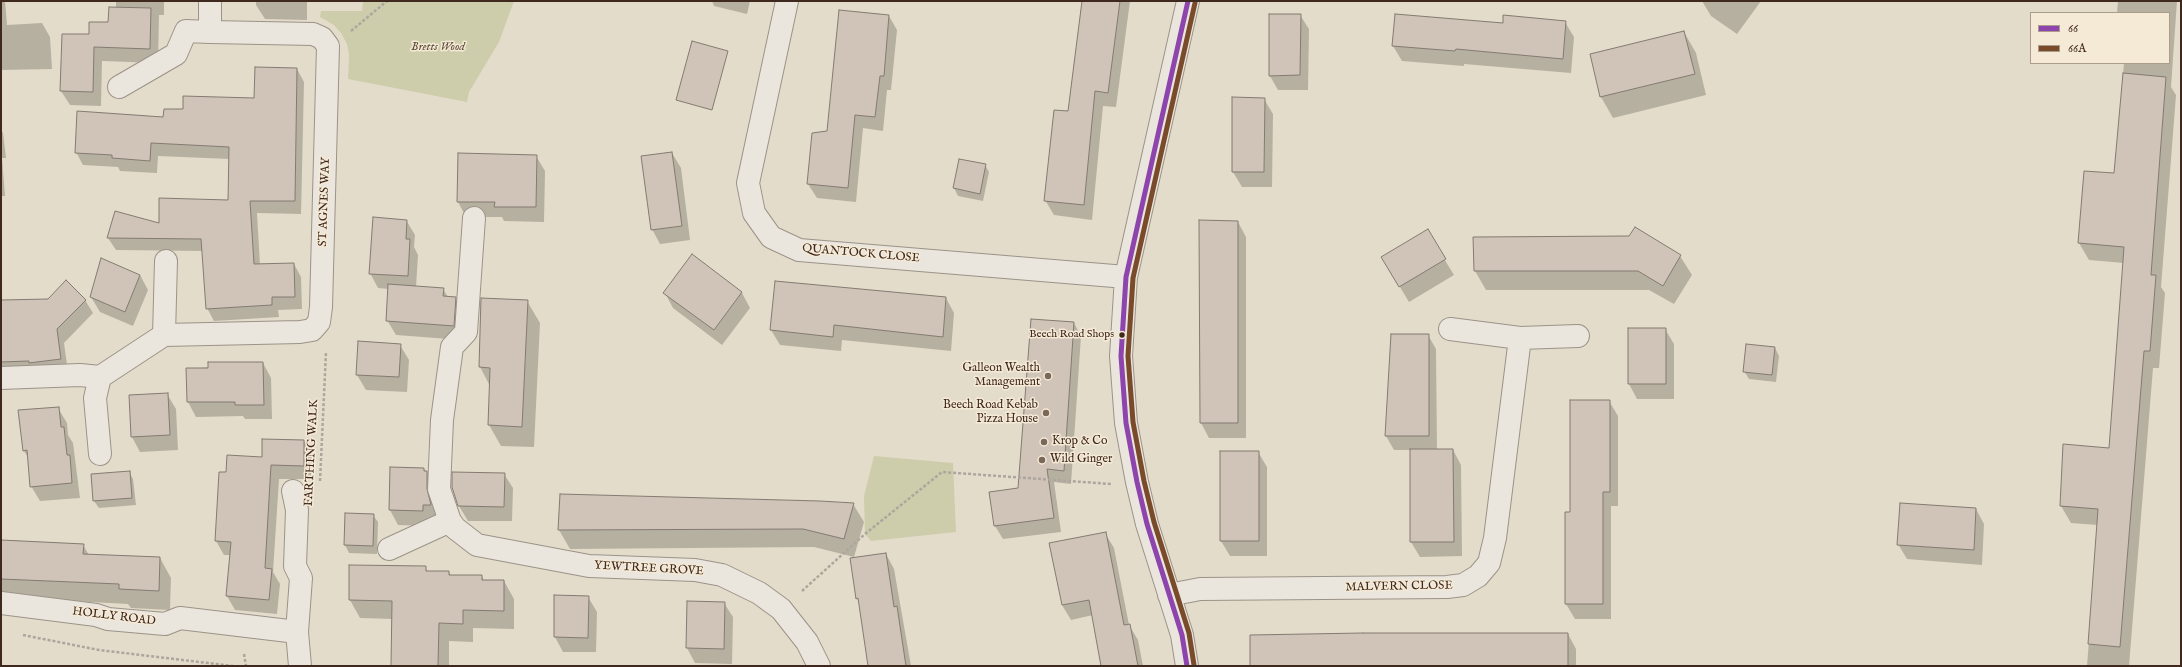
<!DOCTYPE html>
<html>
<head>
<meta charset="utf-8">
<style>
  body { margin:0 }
  #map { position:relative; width:2182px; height:667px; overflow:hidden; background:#e4dcca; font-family:"IM FELL English",serif }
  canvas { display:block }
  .frame { position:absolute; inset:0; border:2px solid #3f281d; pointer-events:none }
  .legend { position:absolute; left:2030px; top:12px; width:140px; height:52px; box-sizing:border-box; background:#f5ead6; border:1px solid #ac9c8c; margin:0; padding:5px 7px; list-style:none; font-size:12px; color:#3f281d }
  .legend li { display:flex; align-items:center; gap:8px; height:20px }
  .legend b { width:20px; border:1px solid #ac9c8c }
</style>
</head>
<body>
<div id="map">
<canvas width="2182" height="667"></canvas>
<div class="frame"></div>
<ul class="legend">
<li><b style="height:5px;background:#8e44ad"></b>66</li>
<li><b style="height:5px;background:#7a4b2a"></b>66A</li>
</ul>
</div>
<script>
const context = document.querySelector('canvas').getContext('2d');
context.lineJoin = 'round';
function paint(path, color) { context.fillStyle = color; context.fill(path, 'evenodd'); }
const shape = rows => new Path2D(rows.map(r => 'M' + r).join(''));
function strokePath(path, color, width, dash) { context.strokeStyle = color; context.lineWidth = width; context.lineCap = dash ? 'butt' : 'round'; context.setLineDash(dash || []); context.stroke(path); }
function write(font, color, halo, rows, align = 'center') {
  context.font = font + ' "IM FELL English",serif'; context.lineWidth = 3; context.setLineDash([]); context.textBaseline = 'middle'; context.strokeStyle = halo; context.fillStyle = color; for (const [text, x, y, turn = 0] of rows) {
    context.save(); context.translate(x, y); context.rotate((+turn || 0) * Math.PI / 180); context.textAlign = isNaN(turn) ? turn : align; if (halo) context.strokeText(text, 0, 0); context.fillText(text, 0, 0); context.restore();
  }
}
const green = shape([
  [363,1,514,1,499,42,469,92,467,102,348,79,349,55,347,44,341,33,334,25,320,17,321,11,362,11],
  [874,456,953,463,956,532,871,541,865,534,864,496]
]);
const shadow = shape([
  [1,1,5,1,7,25,42,23,50,37,52,69,1,70],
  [116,1,164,1,164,15,159,15,158,63,102,61,101,106,70,105,61,91,90,35,109,23,116,8],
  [256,1,307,1,307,20,265,19,256,5],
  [712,1,750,1,747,14,714,6],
  [1083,1,1130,1,1116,107,1103,106,1092,220,1054,215,1045,200,1069,112],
  [1702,1,1761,1,1737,34,1711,16],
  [2118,1,2177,1,2171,87,2176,95,2161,287,2165,293,2159,368,2153,368,2129,666,2087,666,2098,525,2071,523,2061,506,2110,449,2124,263,2089,260,2079,243,2115,174,2124,63,2169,63,2169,13,2117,13],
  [1300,15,1309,29,1308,90,1278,90,1270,76],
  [889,16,897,30,891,90,887,90,883,131,863,128,856,202,817,198,808,184],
  [1565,22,1574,37,1571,73,1464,64,1464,66,1402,61,1393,46,1504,24],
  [1684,32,1696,53,1706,95,1613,118,1601,97],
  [297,69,304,82,301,214,257,213,260,265,294,264,301,277,302,309,278,310,279,317,214,321,207,308,203,251,116,250,108,238,160,224,229,201,230,159,158,156,157,173,120,171,118,167,83,165,76,152,184,110,255,99],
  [1233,98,1264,99,1273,114,1272,187,1242,187,1233,172],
  [1,129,3,133,6,158,2,158,5,196,1,196],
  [672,153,681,168,690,240,660,244,652,229],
  [536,156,545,171,544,222,504,221,502,217,466,217,458,202],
  [985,165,989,172,983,201,958,196,954,188],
  [406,220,415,235,414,247,418,255,416,287,443,289,448,297,455,298,464,313,462,340,396,335,387,320,389,289,378,288,370,273],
  [1238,222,1246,237,1246,438,1209,438,1201,423],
  [1427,231,1454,275,1409,302,1391,272],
  [692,256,742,293,750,308,722,345,673,308,665,293],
  [1680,256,1692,275,1674,304,1649,290,1486,290,1475,271],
  [140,275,148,290,133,326,100,312,91,297],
  [946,298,954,313,951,351,842,340,841,351,780,345,771,330],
  [85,300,93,313,64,343,68,372,1,375,1,301],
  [527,301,540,323,534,447,501,446,489,425,490,386,480,367],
  [1074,323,1081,336,1071,484,1054,482,1061,532,1003,539,995,526,990,493,1019,489],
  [1665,329,1674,344,1674,399,1637,399,1629,384],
  [1428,335,1436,349,1437,450,1453,450,1461,465,1462,556,1420,557,1411,542,1411,450,1394,450,1386,436],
  [400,345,409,360,407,392,366,390,357,375],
  [1775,348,1779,356,1776,382,1749,379,1744,371],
  [263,363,271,378,272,419,245,419,243,416,196,417,188,402,187,369],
  [167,394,176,409,178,450,140,452,132,437],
  [1609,401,1618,416,1618,506,1611,506,1611,619,1575,619,1566,604,1571,513],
  [58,408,67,423,68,435,73,443,80,498,40,501,31,486,29,459,24,451],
  [304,441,312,455,311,479,279,479,273,572,280,584,277,614,235,610,227,596,231,555,224,555,216,541,227,473],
  [1258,452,1267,467,1267,556,1230,556,1221,541],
  [391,468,423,469,427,472,435,487,439,520,431,526,398,525,390,510],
  [129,472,133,479,136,505,99,508,94,501],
  [504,474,513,488,512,521,468,521,459,506],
  [853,504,864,522,854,557,814,547,570,549,559,530],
  [1976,509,1984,524,1982,565,1907,559,1898,544],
  [346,514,373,515,378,522,377,554,349,553,345,545],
  [1105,533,1114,548,1129,625,1138,640,1143,666,1102,666,1093,615,1071,620,1062,605],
  [1,541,83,545,89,555,160,558,171,578,170,610,131,608,128,604,14,598,1,595],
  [886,554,894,569,911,666,869,666,860,604,857,598],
  [350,566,425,567,428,572,449,572,451,576,482,576,484,581,504,581,514,599,514,629,473,628,473,642,449,641,449,666,392,666,393,619,360,618,350,600],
  [588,597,597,612,596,652,563,652,555,637],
  [688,602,724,603,733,617,732,664,695,663,687,648],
  [1568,634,1576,649,1576,666,1251,666]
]);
const building = shape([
  [1082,1,1120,1,1108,93,1095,91,1084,205,1044,201,1054,110,1068,111,1082,1],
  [109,7,151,8,150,49,94,47,93,92,60,91,62,34,89,34,89,22,108,22,109,7],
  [839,10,889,15,884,76,880,76,875,117,855,115,848,188,807,184,812,133,827,131,839,10],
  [1269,14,1301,14,1300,75,1269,76,1269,14],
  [1395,14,1503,23,1503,15,1566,21,1563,59,1456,49,1455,51,1392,46,1395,14],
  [1684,31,1695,74,1600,97,1590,54,1684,31],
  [692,41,728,51,712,110,676,100,692,41],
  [255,67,297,68,295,201,250,201,254,264,294,263,295,297,272,297,272,305,206,309,201,239,107,238,115,211,159,223,159,198,228,200,229,147,151,143,150,161,112,158,112,155,75,153,77,111,163,117,164,109,183,109,183,96,254,98,255,67],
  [2123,73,2166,77,2151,275,2156,275,2150,351,2144,351,2120,647,2088,644,2098,509,2060,506,2063,444,2109,448,2124,247,2078,243,2084,171,2114,173,2123,73],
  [1232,97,1265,98,1264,172,1232,172,1232,97],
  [672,152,682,226,651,230,641,156,672,152],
  [458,153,537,155,536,207,494,207,495,202,457,202,458,153],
  [959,159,986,164,980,194,953,188,959,159],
  [373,217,407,220,406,239,410,239,408,276,369,274,373,217],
  [1199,220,1238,221,1238,423,1200,423,1199,220],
  [1635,227,1681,255,1663,286,1638,271,1474,271,1473,237,1629,236,1635,227],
  [1428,229,1446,259,1399,287,1381,257,1428,229],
  [692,254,742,292,714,330,663,293,692,254],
  [101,258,140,275,125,312,90,297,101,258],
  [66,280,86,300,57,329,61,359,29,363,29,361,1,362,1,300,48,299,66,280],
  [775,281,946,297,943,337,834,325,833,337,770,330,775,281],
  [388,284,444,288,443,296,456,297,454,326,386,321,388,284],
  [481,298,528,300,522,427,488,425,490,368,479,367,481,298],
  [1031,319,1074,322,1064,471,1047,469,1054,518,994,526,989,492,1018,488,1031,319],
  [1628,328,1666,328,1666,384,1628,384,1628,328],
  [1391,334,1429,334,1429,436,1385,436,1391,334],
  [358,341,401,344,399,377,356,375,358,341],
  [1746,344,1775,347,1772,375,1743,372,1746,344],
  [208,362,263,362,264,405,235,405,235,402,187,402,186,368,208,368,208,362],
  [168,393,170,435,131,437,129,395,168,393],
  [1570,400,1610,400,1610,492,1603,492,1603,604,1565,604,1565,512,1570,512,1570,400],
  [59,407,61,427,64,427,67,455,70,455,72,483,30,487,27,450,23,451,18,410,59,407],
  [262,439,304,440,304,466,271,465,265,568,272,569,269,600,226,596,231,542,215,541,219,472,226,472,227,455,262,457,262,439],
  [1410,449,1453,449,1454,542,1410,542,1410,449],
  [1220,451,1259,451,1259,541,1220,541,1220,451],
  [390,467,424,468,424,471,427,471,427,489,431,505,423,505,423,511,389,510,390,467],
  [130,471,132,498,93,501,91,474,130,471],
  [452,472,505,473,504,507,458,506,452,487,452,472],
  [560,494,820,501,854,503,844,539,803,529,558,530,560,494],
  [1900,503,1976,508,1974,550,1897,545,1900,503],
  [345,513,374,514,373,546,344,545,345,513],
  [1106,532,1124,625,1130,624,1138,666,1101,666,1089,600,1062,605,1049,543,1106,532],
  [1,540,84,544,83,554,160,557,159,591,119,589,119,584,1,579,1,540],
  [886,553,894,607,897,606,906,666,868,666,858,598,856,599,850,558,886,553],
  [349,565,426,566,426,571,449,571,449,575,482,575,482,580,504,580,504,611,463,610,463,624,439,623,438,666,391,666,392,601,349,600,349,565],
  [554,595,589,596,588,638,554,637,554,595],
  [687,601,725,602,724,649,686,648,687,601],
  [1363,633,1568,633,1568,666,1250,666,1250,635,1363,633]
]);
const path = shape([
  [351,31,387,1],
  [320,481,326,352],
  [802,591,865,534,942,472,1111,484],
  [23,635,99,650,233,666],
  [244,654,246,666]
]);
const minor = shape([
  [787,1,748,183,754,213,771,237,799,250,1126,277],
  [119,87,176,54,186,31,210,32],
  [474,218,466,332,452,347,442,420,439,489,450,521,455,528,477,545,589,566,695,570,722,575,759,593,781,609,807,642,819,666],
  [1450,329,1520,338],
  [164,335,166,261],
  [1,378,80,375,100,377],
  [100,454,95,398,100,377,164,335,300,332,312,330,319,322,321,307,328,46,322,38,313,34,210,32,210,1],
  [293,491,297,510,295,566,301,578,297,632,300,666],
  [389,549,450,521],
  [1169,595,1200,589,1447,587,1463,585,1478,576,1489,563,1495,538,1520,338,1578,336],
  [1,603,96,615,108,619,165,624,180,618,297,632],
  [1187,666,1182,635,1147,524,1137,482,1126,423,1121,356,1126,277,1188,1]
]);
const bus1 = shape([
  [1187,666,1182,635,1147,524,1137,482,1126,423,1121,356,1126,277,1188,1]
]);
const bus2 = shape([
  [1194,665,1189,633,1154,522,1144,481,1133,422,1128,356,1133,278,1195,3]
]);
const markers = [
  [1122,335,3.5,"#3f281d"],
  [1048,376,4,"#79675a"],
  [1046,413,4,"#79675a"],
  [1044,442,4,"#79675a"],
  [1042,460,4,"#79675a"]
];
const busNames = [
  ["Beech Road Shops",1114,335]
];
const parkNames = [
  ["Bretts Wood",438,48]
];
const streetNames = [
  ["ST AGNES WAY",325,202,-88],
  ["QUANTOCK CLOSE",861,254,5],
  ["FARTHING WALK",312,453,-87],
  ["YEWTREE GROVE",649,569,3],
  ["MALVERN CLOSE",1399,587,-1],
  ["HOLLY ROAD",114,617,7]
];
const poiNames = [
  ["Galleon Wealth",1040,369],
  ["Management",1040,383],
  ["Beech Road Kebab",1038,406],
  ["Pizza House",1038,420],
  ["Krop & Co",1052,442,"left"],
  ["Wild Ginger",1050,460,"left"]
];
paint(green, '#cdcdab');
paint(shadow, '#0003');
paint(building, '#d0c3b7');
strokePath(building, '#837b71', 1);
strokePath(minor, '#9b9388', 24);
strokePath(path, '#aca69e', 2.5, [3, 2]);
strokePath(minor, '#eae5dd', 22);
strokePath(bus1, '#8e44ad', 5);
strokePath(bus2, '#7a4b2a', 5);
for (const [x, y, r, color] of markers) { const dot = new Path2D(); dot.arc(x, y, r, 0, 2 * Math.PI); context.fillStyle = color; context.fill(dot); strokePath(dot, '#f5ead6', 1.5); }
write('11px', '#3f281d', '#f5ead6', busNames, 'right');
write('italic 12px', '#5e4e3a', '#f5ead6', parkNames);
write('12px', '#3f281d', '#f5ead6', streetNames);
write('12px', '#3f281d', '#f5ead6', poiNames, 'right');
</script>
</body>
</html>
